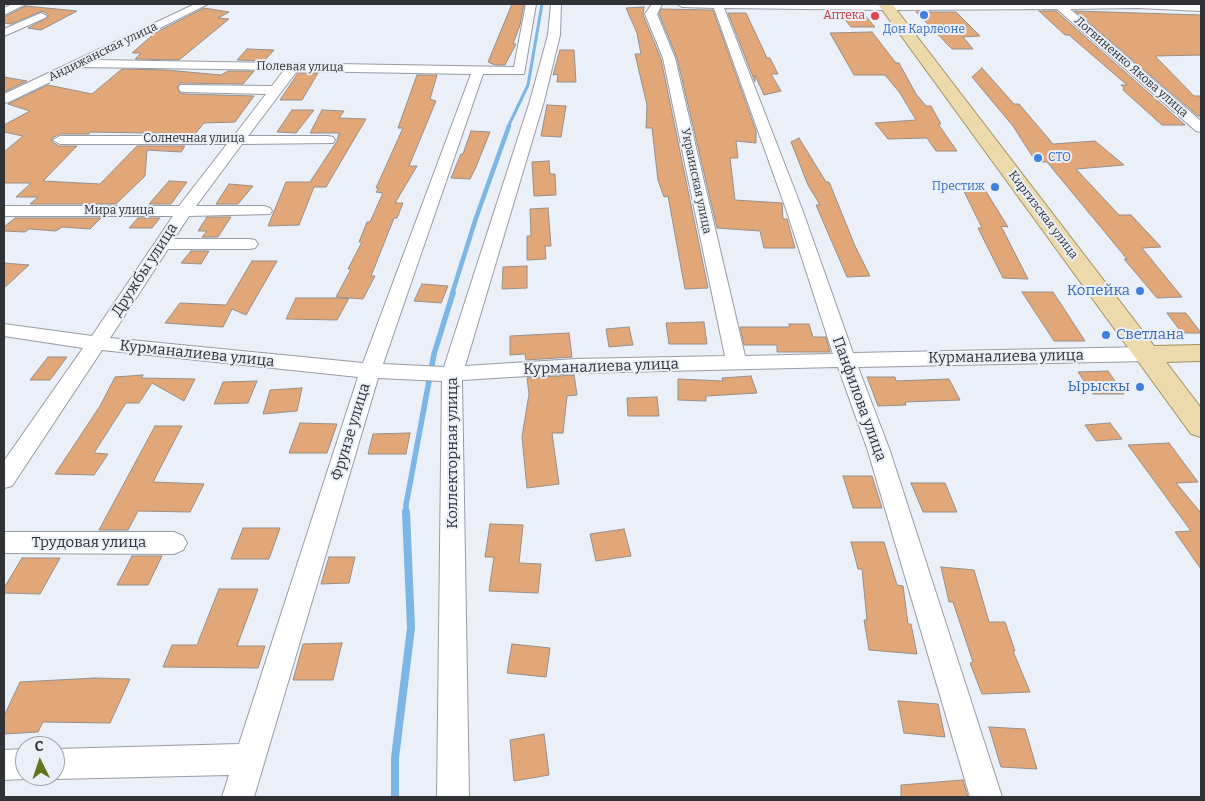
<!DOCTYPE html>
<html>
<head>
<meta charset="utf-8">
<style>
  body { margin:0 }
  #map { position:relative; width:1205px; height:801px; overflow:hidden; background:#ebeff7; font-family:Bitter,serif }
  canvas { display:block }
  .frame { position:absolute; inset:0; border:5px solid #303235; pointer-events:none }
  .north { position:absolute; left:15px; top:736px; width:50px; height:50px; box-sizing:border-box; background:#ebeff7; border:1px solid #a0a3a9; border-radius:50%; rotate:356deg; font-size:14px; font-weight:700; line-height:20px; text-align:center; color:#303235 }
  .north::after { content:''; display:block; margin:auto; width:18px; height:22px; background:#66731f; clip-path:polygon(50% 0,100% 100%,50% 72%,0 100%) }
</style>
</head>
<body>
<div id="map">
<canvas width="1205" height="801"></canvas>
<div class="frame"></div>
<div class="north">С</div>
</div>
<script>
const context = document.querySelector('canvas').getContext('2d');
context.lineJoin = 'round';
const shape = rows => new Path2D(rows.map(r => 'M' + r).join(''));
function strokePath(path, color, width, dash) { context.strokeStyle = color; context.lineWidth = width; context.lineCap = dash ? 'butt' : 'round'; context.setLineDash(dash || []); context.stroke(path); }
function paint(path, color) { context.fillStyle = color; context.fill(path, 'evenodd'); }
function write(font, color, halo, rows, align = 'center') {
  context.font = font + ' Bitter,serif'; context.lineWidth = 4; context.setLineDash([]); context.textBaseline = 'middle'; context.strokeStyle = halo; context.fillStyle = color; for (const [text, x, y, turn = 0] of rows) {
    context.save(); context.translate(x, y); context.rotate((+turn || 0) * Math.PI / 180); context.textAlign = isNaN(turn) ? turn : align; if (halo) context.strokeText(text, 0, 0); context.fillText(text, 0, 0); context.restore();
  }
}
const streamFar3 = shape([
  [508,127,528,85,542,4]
]);
const streamFar2 = shape([
  [452,294,476,218,509,126]
]);
const streamFar1 = shape([
  [406,513,406,505,434,354,453,293]
]);
const stream = shape([
  [395,797,395,758,411,628,406,512]
]);
const building = shape([
  [512,4,524,4,520,25,513,44,516,44,505,65,495,65,488,62,512,4],
  [26,6,77,11,41,30,28,28,48,17,48,14,42,11,11,24,4,23,4,17,26,6],
  [644,7,643,15,661,59,708,288,685,289,668,196,664,197,658,180,652,128,646,128,647,105,635,54,641,54,637,33,626,8,644,7],
  [204,8,229,12,218,18,229,19,179,60,135,59,141,53,132,53,155,33,204,8],
  [661,9,713,10,756,131,756,143,736,141,738,158,730,158,735,200,782,203,783,219,787,219,795,248,764,248,760,231,717,228,677,58,659,14,661,9],
  [1039,11,1056,11,1185,125,1162,125,1123,90,1124,88,1121,85,1127,85,1069,35,1065,35,1039,11],
  [1075,11,1201,15,1201,55,1155,56,1194,96,1201,96,1201,116,1198,116,1075,11],
  [839,12,862,12,875,27,851,27,839,12],
  [916,12,956,12,980,36,963,37,973,49,952,49,916,12],
  [728,13,746,13,767,58,770,58,778,74,771,74,781,91,764,95,755,75,755,82,728,13],
  [872,32,896,63,899,63,916,94,926,106,931,106,941,124,938,124,957,151,936,151,927,138,888,139,875,123,916,120,900,93,885,75,854,75,830,33,872,32],
  [247,49,274,50,264,61,237,60,247,49],
  [560,50,574,50,576,82,557,82,558,74,553,75,560,50],
  [982,68,1014,104,1019,104,1053,144,1095,141,1124,165,1076,169,1119,215,1131,215,1161,247,1142,248,1182,297,1157,298,1124,259,1127,259,1047,162,1036,162,1013,126,972,77,982,68],
  [122,69,166,70,221,75,228,71,254,71,243,84,180,83,177,87,180,93,185,94,254,96,235,122,204,123,195,134,90,132,89,134,60,134,52,138,52,142,59,146,77,146,43,181,100,184,137,146,185,146,181,152,147,150,145,176,116,204,30,204,38,197,16,197,31,183,4,183,4,152,23,136,4,132,4,125,30,111,8,104,48,85,92,94,122,69],
  [298,73,318,73,302,100,280,100,298,73],
  [417,75,437,75,430,99,436,101,409,166,417,166,395,203,403,203,397,218,394,218,371,276,375,276,363,299,336,297,351,269,348,269,362,242,359,242,367,222,370,222,383,193,376,192,379,188,376,188,403,128,398,128,417,75],
  [4,77,27,81,4,92,4,77],
  [547,105,566,106,561,137,541,136,547,105],
  [292,110,314,110,296,133,277,132,292,110],
  [322,110,344,111,339,118,366,119,326,187,314,187,299,225,268,226,286,182,310,182,337,141,339,133,310,133,322,110],
  [471,131,490,132,476,167,470,179,451,178,461,154,463,154,471,131],
  [799,138,826,182,829,182,855,246,870,276,847,277,816,205,820,205,808,185,791,142,799,138],
  [549,161,550,174,555,174,556,195,534,196,532,162,549,161],
  [169,181,187,182,171,204,149,204,169,181],
  [229,184,253,186,238,204,216,204,229,184],
  [961,185,982,185,1008,227,1001,226,1028,279,1003,278,978,228,982,228,961,185],
  [548,208,551,246,545,246,546,259,527,260,527,236,531,236,530,209,548,208],
  [207,217,231,217,218,237,202,237,207,231,198,231,207,217],
  [15,218,101,218,90,229,62,227,56,231,29,229,25,232,4,231,4,227,15,218],
  [138,218,160,218,152,228,129,228,138,218],
  [191,251,209,251,201,264,181,263,191,251],
  [252,261,277,261,246,315,232,309,223,327,165,323,180,303,226,305,252,261],
  [4,263,29,265,4,288,4,263],
  [527,266,527,288,502,289,503,267,527,266],
  [422,284,448,286,441,303,414,301,422,284],
  [1022,292,1053,292,1085,341,1054,341,1022,292],
  [296,298,349,298,337,320,286,319,296,298],
  [1167,313,1186,313,1201,333,1182,333,1167,313],
  [704,322,707,344,669,344,666,323,704,322],
  [789,324,809,324,813,337,826,337,830,352,777,352,777,345,744,345,740,327,790,327,789,324],
  [629,327,633,345,609,347,606,329,629,327],
  [569,333,572,357,526,360,525,354,510,355,510,336,569,333],
  [48,357,67,357,50,380,30,380,48,357],
  [1108,371,1124,394,1093,394,1078,372,1108,371],
  [143,375,141,378,195,379,184,401,152,383,139,403,126,403,94,453,108,454,94,475,55,474,100,406,115,377,143,375],
  [574,375,577,395,567,396,563,433,552,433,559,484,527,488,522,437,529,394,527,378,574,375],
  [751,376,757,393,706,396,706,401,678,400,678,379,723,381,722,378,751,376],
  [867,377,895,377,896,381,949,379,960,400,905,402,906,405,878,406,867,377],
  [257,381,248,403,214,404,223,382,257,381],
  [302,388,297,411,263,414,270,390,302,388],
  [657,397,659,416,628,416,627,398,657,397],
  [300,423,337,424,327,453,289,453,300,423],
  [1110,423,1122,439,1096,441,1085,425,1110,423],
  [155,426,182,426,153,482,204,484,190,512,138,511,128,530,99,530,155,426],
  [410,433,406,454,368,454,373,434,410,433],
  [1169,443,1198,482,1176,483,1201,513,1201,569,1175,532,1191,531,1128,445,1169,443],
  [843,476,872,476,882,508,853,508,843,476],
  [911,483,945,483,957,512,923,512,911,483],
  [490,524,523,525,519,563,541,564,538,593,489,591,494,557,485,557,490,524],
  [243,528,280,528,269,559,231,559,243,528],
  [624,529,631,556,596,561,590,534,624,529],
  [851,542,884,542,897,585,903,586,908,624,911,624,917,654,869,650,864,620,867,620,862,569,858,569,851,542],
  [132,556,162,556,148,585,117,585,132,556],
  [329,557,355,557,349,583,321,584,329,557],
  [22,558,60,558,40,594,4,593,4,588,22,558],
  [941,567,974,570,989,622,1005,622,1015,651,1013,651,1030,692,982,694,970,663,973,662,953,602,949,602,941,567],
  [219,589,258,589,237,646,265,646,258,668,163,667,172,645,197,645,219,589],
  [342,643,333,680,293,680,303,644,342,643],
  [512,644,550,648,546,677,507,673,512,644],
  [95,678,130,679,110,723,43,722,38,732,4,734,4,716,20,682,95,678],
  [898,701,938,704,945,737,904,733,898,701],
  [989,727,1025,729,1037,769,1001,767,989,727],
  [544,734,549,775,514,781,510,740,544,734],
  [963,780,968,797,901,797,901,785,963,780]
]);
const minor = shape([
  [13,4,26,4,4,15,4,8,13,4],
  [195,4,208,4,96,60,514,67,526,4,536,4,524,74,483,74,383,364,444,367,530,101,548,35,551,4,561,4,560,35,544,101,465,366,576,359,725,356,663,58,645,14,652,4,662,4,657,14,675,58,745,356,833,354,786,209,714,8,682,7,677,4,1201,5,1201,11,1138,8,1070,9,1201,121,1201,132,1196,131,1057,9,887,10,724,8,802,209,853,353,1147,347,1154,349,1157,354,1154,359,1147,361,858,367,890,451,1002,797,970,797,868,451,838,367,576,373,462,380,469,797,437,797,442,381,378,378,254,797,222,797,229,775,55,779,47,776,55,776,55,749,239,744,358,377,102,350,12,486,4,488,4,461,83,348,4,336,4,324,92,336,173,216,4,216,4,206,179,206,227,144,60,144,53,140,60,136,234,136,266,94,185,92,180,91,179,88,180,85,272,86,284,70,81,67,9,102,4,103,4,94,195,4],
  [297,71,471,74,363,363,110,338,168,249,249,249,255,248,258,244,255,240,249,239,174,239,189,216,270,214,272,211,270,208,264,206,196,206,242,144,333,143,335,140,333,137,328,136,248,136,297,71],
  [41,13,47,16,45,18,4,36,4,29,41,13],
  [4,532,174,532,183,536,187,543,183,550,174,554,4,553,4,532],
  [25,749,25,776,33,776,25,779,4,780,4,750,25,749]
]);
const major = shape([
  [878,4,892,4,1154,346,1201,345,1201,361,1166,362,1201,408,1201,437,1191,434,878,4]
]);
const markers = [
  [924,15,5,"#3f7fe0"],
  [875,16,5,"#e0444e"],
  [1038,158,5,"#3f7fe0"],
  [995,187,5,"#3f7fe0"],
  [1140,291,5,"#3f7fe0"],
  [1106,335,5,"#3f7fe0"],
  [1140,387,5,"#3f7fe0"]
];
const farHealthnames = [
  ["Аптека",865,16]
];
const farShopnames = [
  ["Дон Карлеоне",924,30],
  ["СТО",1048,158,"left"],
  ["Престиж",985,187,"right"]
];
const farStreetnames = [
  ["Андижанская улица",103,52,-26],
  ["Полевая улица",300,67,1],
  ["Логвиненко Якова улица",1131,67,41],
  ["Солнечная улица",194,139],
  ["Украинская улица",696,181,78],
  ["Мира улица",119,211],
  ["Киргизская улица",1043,215,53]
];
const streetNames = [
  ["Дружбы улица",145,270,-57],
  ["Курманалиева улица",197,354,6],
  ["Курманалиева улица",1006,357,-1],
  ["Курманалиева улица",601,367,-2],
  ["Панфилова улица",859,399,70],
  ["Фрунзе улица",351,432,-73],
  ["Коллекторная улица",453,453,-90],
  ["Трудовая улица",89,543]
];
const shopNames = [
  ["Копейка",1130,291],
  ["Светлана",1116,335,"left"],
  ["Ырыскы",1130,387]
];
strokePath(streamFar3, '#7bb6e6', 3);
strokePath(streamFar2, '#7bb6e6', 4.5);
strokePath(streamFar1, '#7bb6e6', 5.5);
strokePath(stream, '#7bb6e6', 8);
paint(building, '#e2a778');
strokePath(building, '#968f89', 1);
strokePath(minor, '#989ba3', 2);
strokePath(major, '#a2905f', 2);
paint(minor, '#fff');
paint(major, '#ecdaac');
for (const [x, y, r, color] of markers) { const dot = new Path2D(); dot.arc(x, y, r, 0, 2 * Math.PI); context.fillStyle = color; context.fill(dot); strokePath(dot, '#ebeff7', 2); }
write('12px', '#be3a42', '#ebeff7', farHealthnames, 'right');
write('12px', '#366cbe', '#ebeff7', farShopnames);
write('12px', '#303235', '#ebeff7', farStreetnames);
write('15px', '#303235', '#ebeff7', streetNames);
write('15px', '#366cbe', '#ebeff7', shopNames, 'right');
</script>
</body>
</html>
